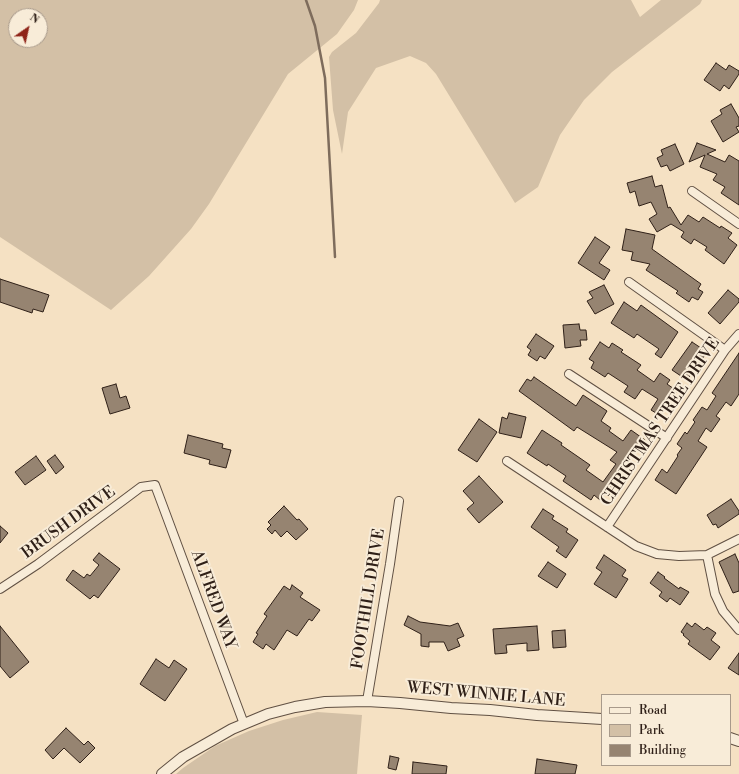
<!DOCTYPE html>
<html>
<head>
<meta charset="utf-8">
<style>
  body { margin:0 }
  #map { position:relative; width:739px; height:774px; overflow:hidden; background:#f5e1c3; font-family:"Libre Bodoni",serif }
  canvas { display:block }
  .legend { position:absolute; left:601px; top:694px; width:130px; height:72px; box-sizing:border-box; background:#f8ecd8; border:1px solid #a89a8b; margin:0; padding:5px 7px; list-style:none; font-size:12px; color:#2f2018 }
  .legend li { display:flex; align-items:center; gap:8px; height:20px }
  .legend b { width:20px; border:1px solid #a89a8b }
  .north { position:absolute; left:8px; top:8px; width:40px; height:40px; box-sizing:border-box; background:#f8ecd8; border:1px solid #a89a8b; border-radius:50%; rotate:34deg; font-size:11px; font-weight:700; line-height:16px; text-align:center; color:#2f2018 }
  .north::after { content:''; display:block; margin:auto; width:14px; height:18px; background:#8f2418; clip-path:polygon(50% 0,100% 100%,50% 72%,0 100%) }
</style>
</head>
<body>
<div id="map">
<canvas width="739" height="774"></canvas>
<ul class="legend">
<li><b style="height:5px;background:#f8ecd8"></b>Road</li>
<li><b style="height:11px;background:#d3c0a6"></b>Park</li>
<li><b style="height:11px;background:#968471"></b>Building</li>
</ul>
<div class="north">N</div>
</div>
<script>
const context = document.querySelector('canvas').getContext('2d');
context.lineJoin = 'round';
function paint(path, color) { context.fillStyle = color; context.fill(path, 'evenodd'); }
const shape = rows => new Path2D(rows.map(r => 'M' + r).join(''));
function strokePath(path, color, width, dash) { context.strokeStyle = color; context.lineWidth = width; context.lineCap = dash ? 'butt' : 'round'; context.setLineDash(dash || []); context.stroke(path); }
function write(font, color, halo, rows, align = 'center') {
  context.font = font + ' "Libre Bodoni",serif'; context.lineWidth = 4; context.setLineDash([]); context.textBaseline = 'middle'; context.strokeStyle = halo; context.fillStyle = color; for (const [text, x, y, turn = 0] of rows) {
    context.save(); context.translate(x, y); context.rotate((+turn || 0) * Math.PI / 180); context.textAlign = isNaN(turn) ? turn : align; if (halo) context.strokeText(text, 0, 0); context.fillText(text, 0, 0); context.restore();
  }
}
const green = shape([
  [0,0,358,0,354,10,337,34,288,74,209,204,191,229,149,276,111,310,0,237],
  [16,16,40,16,40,40,16,40],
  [380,0,631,0,640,17,661,0,702,0,700,4,612,72,584,100,560,135,538,187,515,203,436,74,426,63,410,56,376,68,348,112,342,154,333,110,329,57,332,52,356,33,379,3],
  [317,712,362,715,357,774,176,774,183,768,215,746,249,731,283,720]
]);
const stream = shape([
  [306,0,315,26,325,78,335,257]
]);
const building = shape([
  [716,63,726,70,729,65,739,71,739,74,729,89,724,85,720,91,704,80,716,63],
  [731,104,739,118,739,126,736,127,739,132,723,142,711,121,722,114,720,110,731,104],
  [697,143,716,150,707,154,725,162,729,155,739,161,739,205,721,193,725,187,713,180,717,174,700,167,705,155,689,162,697,143],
  [675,144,684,164,670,171,667,165,661,167,657,158,663,155,661,150,675,144],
  [652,176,655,187,662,185,668,208,670,207,681,225,688,215,699,222,703,217,720,228,721,226,732,233,728,238,737,245,724,264,705,250,707,247,694,239,691,244,681,237,684,232,671,224,657,232,649,219,657,214,651,202,639,206,635,191,630,193,627,183,652,176],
  [626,229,655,235,652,249,701,284,698,289,703,292,698,300,692,297,689,302,676,293,678,291,646,270,650,264,631,260,633,252,622,250,626,229],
  [595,237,610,247,599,263,610,270,604,280,578,263,595,237],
  [0,279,49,295,43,312,33,309,32,313,0,302,0,279],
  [604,285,614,304,595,314,587,301,593,298,589,292,604,285],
  [728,290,739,299,739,302,720,324,708,313,728,290],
  [624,302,637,311,641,305,678,332,661,358,655,354,659,349,637,334,634,338,611,323,624,302],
  [579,324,580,330,586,330,587,340,580,340,581,346,565,348,563,325,579,324],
  [536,334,554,346,545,359,540,356,537,361,528,355,531,350,527,347,536,334],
  [600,342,609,348,612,343,623,350,621,352,641,365,637,370,654,382,660,373,670,380,667,384,677,391,661,416,651,410,658,399,642,389,635,399,624,392,628,386,608,373,605,377,591,368,594,362,589,359,600,342],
  [692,342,707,352,687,380,672,370,692,342],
  [739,353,739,394,731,406,726,402,716,416,720,419,711,432,706,428,698,441,707,447,676,494,655,480,662,469,667,473,678,456,677,455,682,448,677,444,685,432,687,434,695,422,693,420,702,407,707,410,716,396,712,393,739,353],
  [534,377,576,406,583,395,607,411,601,421,611,428,609,431,623,441,631,430,645,440,619,477,621,479,608,496,605,493,600,500,594,495,591,500,563,481,566,476,548,464,547,466,527,453,542,430,562,443,561,445,590,465,586,470,603,482,616,464,610,460,617,452,577,427,574,431,519,391,527,379,531,381,534,377],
  [116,384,120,398,126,396,130,408,110,414,102,388,116,384],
  [509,413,526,417,521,438,499,433,502,417,507,419,509,413],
  [479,419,497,432,477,462,458,450,479,419],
  [188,435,223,444,222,448,231,450,226,468,209,464,210,460,184,453,188,435],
  [55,455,64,467,56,474,47,461,55,455],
  [36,456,46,470,25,485,15,472,36,456],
  [479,476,503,502,479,523,467,509,474,503,463,491,479,476],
  [731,499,739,511,739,514,718,528,716,524,713,525,707,515,731,499],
  [284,506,297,520,299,519,308,529,296,540,287,531,281,537,275,530,272,534,267,529,271,525,268,522,284,506],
  [543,509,554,516,552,519,568,529,566,532,578,540,566,558,556,551,559,547,531,527,543,509],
  [0,526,8,533,0,543,0,526],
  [99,553,120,569,98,598,94,595,90,599,66,580,73,570,84,578,87,574,90,576,99,565,93,560,99,553],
  [735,554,739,563,739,591,733,593,719,562,735,554],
  [604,555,626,570,622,576,628,579,616,598,594,584,602,572,596,568,604,555],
  [548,562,566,574,557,588,538,576,548,562],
  [658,572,665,577,664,578,679,589,680,587,689,592,680,605,670,598,667,602,659,596,662,592,650,583,658,572],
  [292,585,303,593,300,597,320,610,312,621,309,619,297,636,287,630,274,650,266,644,263,649,253,642,258,634,256,633,267,616,264,614,284,586,290,590,292,585],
  [408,616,420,622,450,626,458,623,464,636,457,639,460,646,448,651,444,642,429,642,429,647,421,646,421,634,404,625,408,616],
  [687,623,692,627,695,623,704,630,707,627,716,633,711,640,720,647,710,660,688,644,690,641,683,635,684,634,681,632,687,623],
  [0,626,29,662,10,678,0,666,0,626],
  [537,626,539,650,527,651,527,643,506,645,507,653,495,654,493,629,537,626],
  [565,630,566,647,553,648,552,631,565,630],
  [739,653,739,675,728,668,739,653],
  [156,659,169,668,174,660,187,669,165,701,140,684,156,659],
  [66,728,84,745,88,741,95,748,80,763,64,748,53,759,45,750,66,728],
  [390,756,399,758,396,770,388,768,390,756],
  [537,759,577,765,575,774,535,774,537,759],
  [413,762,447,766,446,774,412,774,413,762]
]);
const minor = shape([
  [692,191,739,224],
  [629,282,725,350],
  [569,374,667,438],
  [507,461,636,546,657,554,679,556,707,555,739,539],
  [607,527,725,350,739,334],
  [707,555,715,594,723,611,739,630],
  [0,589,38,564,141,487,155,485,244,724],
  [367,701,390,564,399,501]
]);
const tertiary = shape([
  [730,738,739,741],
  [162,774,183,757,232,729,268,714,295,707,325,702,367,701,400,703,451,708,490,710,537,715,602,719]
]);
const streetNames = [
  ["CHRISTMAS TREE DRIVE",661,422,-56],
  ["BRUSH DRIVE",69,523,-36],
  ["FOOTHILL DRIVE",369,599,-81],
  ["ALFRED WAY",213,600,70],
  ["WEST WINNIE LANE",486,695,5]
];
paint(green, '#d3c0a6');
strokePath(stream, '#7e6c5c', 2.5);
paint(building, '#968471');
strokePath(building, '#2f2018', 1);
strokePath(minor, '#605043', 10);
strokePath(tertiary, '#605043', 12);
strokePath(minor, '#f8ecd8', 8);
strokePath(tertiary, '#f8ecd8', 10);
write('16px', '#2f2018', '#f8ecd8', streetNames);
</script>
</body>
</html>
